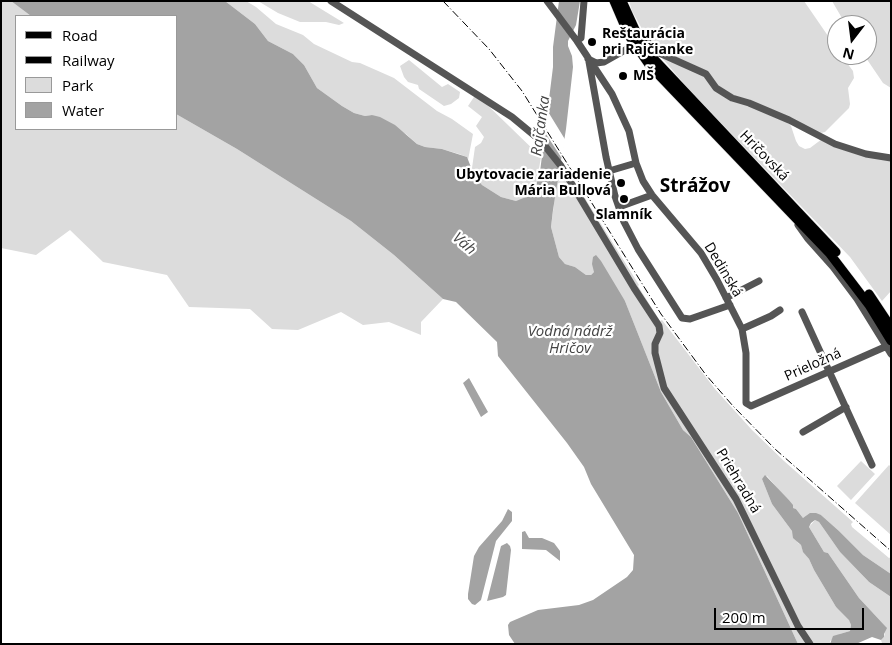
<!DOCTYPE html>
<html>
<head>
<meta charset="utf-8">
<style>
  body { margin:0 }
  #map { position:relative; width:892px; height:645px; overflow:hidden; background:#fff; font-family:"Open Sans",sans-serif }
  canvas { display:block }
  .frame { position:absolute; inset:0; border:2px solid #000; pointer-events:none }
  .legend { position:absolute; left:15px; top:15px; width:162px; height:115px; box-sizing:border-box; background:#fff; border:1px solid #999; margin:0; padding:6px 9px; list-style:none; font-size:15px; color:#000 }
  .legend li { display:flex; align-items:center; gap:10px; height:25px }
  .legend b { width:25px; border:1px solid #999 }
  .north { position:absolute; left:827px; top:15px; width:50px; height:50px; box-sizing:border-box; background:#fff; border:1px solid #999; border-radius:50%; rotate:195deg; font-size:14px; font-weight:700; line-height:20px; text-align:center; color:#000 }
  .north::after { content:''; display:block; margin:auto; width:18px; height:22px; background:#000; clip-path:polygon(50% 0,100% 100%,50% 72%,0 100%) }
  .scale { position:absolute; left:714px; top:608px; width:150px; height:22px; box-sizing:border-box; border:2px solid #000; border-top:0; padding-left:6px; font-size:15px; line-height:18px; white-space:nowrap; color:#000; -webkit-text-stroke:4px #fff; paint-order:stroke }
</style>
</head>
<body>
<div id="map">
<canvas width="892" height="645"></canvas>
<div class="frame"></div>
<ul class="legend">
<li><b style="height:6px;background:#000"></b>Road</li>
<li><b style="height:6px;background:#000"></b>Railway</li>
<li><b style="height:14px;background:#dcdcdc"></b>Park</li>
<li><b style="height:14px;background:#a3a3a3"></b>Water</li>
</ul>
<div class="north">N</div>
<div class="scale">200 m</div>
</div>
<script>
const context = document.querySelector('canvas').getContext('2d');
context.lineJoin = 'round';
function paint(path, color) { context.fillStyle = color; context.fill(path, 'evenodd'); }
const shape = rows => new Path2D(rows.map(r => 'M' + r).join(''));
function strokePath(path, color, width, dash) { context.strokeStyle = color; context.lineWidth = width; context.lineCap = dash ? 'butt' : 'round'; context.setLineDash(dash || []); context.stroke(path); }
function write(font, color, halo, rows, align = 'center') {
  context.font = font + ' "Open Sans",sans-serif'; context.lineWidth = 4.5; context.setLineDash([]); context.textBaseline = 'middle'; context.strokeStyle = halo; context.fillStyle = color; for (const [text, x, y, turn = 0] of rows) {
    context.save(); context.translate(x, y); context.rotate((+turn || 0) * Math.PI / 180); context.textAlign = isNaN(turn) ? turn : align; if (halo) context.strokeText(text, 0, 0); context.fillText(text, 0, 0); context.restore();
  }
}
const green = shape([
  [1,1,11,1,31,16,16,16,16,129,176,129,176,114,237,149,351,221,394,255,443,299,421,322,421,335,389,322,363,325,341,312,298,330,272,329,250,309,189,307,167,275,103,262,70,230,36,255,1,248],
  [225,1,246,1,256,7,276,24,303,35,314,44,352,62,360,63,394,78,437,111,452,119,473,134,468,160,467,157,459,154,442,149,425,147,417,144,406,134,372,115,365,116,354,113,342,106,317,88,304,65,293,54,268,41,255,24],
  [258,1,308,1,344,23,339,25,326,22,300,22,278,13],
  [629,1,804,1,837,49,837,55,841,55,853,71,854,78,848,88,850,104,849,108,825,132,821,133,787,121,791,126,796,141,799,146,805,149,810,148,822,139,891,160,891,291,882,301,850,257,691,92,651,45,632,11],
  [832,1,891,1,891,88,883,83,864,55,867,55,867,25,846,25],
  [409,60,442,87,448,84,460,92,459,98,451,104,444,106,419,89,418,85,408,82,404,77,400,66],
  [476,94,541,157,536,186,531,195,522,200,516,201,501,197,482,185,474,175,472,168,475,147,481,143,484,137,476,126,482,117,468,106],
  [560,158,639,285,638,286,660,321,662,320,715,389,752,430,784,461,853,522,851,524,852,527,889,558,891,557,891,574,863,555,839,531,821,515,803,518,796,509,792,508,788,499,779,490,767,476,762,479,772,504,792,531,798,543,801,545,803,551,809,559,814,570,836,607,849,619,851,625,850,631,840,634,830,641,830,644,798,644,738,513,691,437,683,430,661,392,625,301,594,268,594,272,591,275,586,275,575,267,565,264,559,257,551,227],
  [861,461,875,474,851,500,837,486],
  [889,465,891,467,891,535,855,503],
  [815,520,819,522,840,552,869,582,891,597,891,644,882,643,881,640,884,637,886,627,859,598,828,553,824,552,809,527]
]);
const water = shape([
  [11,1,225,1,255,24,268,41,293,54,304,65,317,88,342,106,354,113,365,116,372,115,380,117,395,125,417,144,425,147,442,149,467,157,474,175,482,185,501,197,516,201,531,195,536,186,540,172,553,67,553,47,559,1,580,1,576,25,568,41,568,46,572,56,573,67,566,129,553,210,551,227,559,257,565,264,575,267,586,275,591,275,594,272,592,264,593,257,596,255,601,261,625,301,661,392,683,430,691,437,738,513,798,644,515,644,509,635,508,625,510,622,538,610,579,605,593,600,627,577,633,570,634,555,591,484,584,467,567,443,498,356,497,342,456,302,443,299,394,255,351,221,237,149,176,114,176,16,31,16],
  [469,378,488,412,481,417,463,383],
  [765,475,788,499,793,505,793,508,796,509,803,518,810,513,816,513,821,515,839,531,863,555,891,574,891,597,869,582,840,552,819,522,815,520,811,523,809,527,824,552,828,553,859,598,887,628,884,634,884,637,881,640,872,637,856,644,830,644,833,636,850,631,851,625,849,620,836,607,814,570,809,559,803,552,801,545,793,538,792,531,772,504,762,479],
  [508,509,512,512,512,521,496,541,481,600,475,605,472,604,468,599,468,594,474,556,479,547,502,521],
  [525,531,529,538,542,538,554,543,560,551,560,561,546,550,522,549,522,532],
  [507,543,510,546,511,550,506,595,503,597,487,601,501,546]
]);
const pier = shape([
  [547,110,566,141,565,146,563,148,564,151,563,156,561,157,542,128,545,119,544,111]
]);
const minor = shape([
  [331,1,512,117,541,141,561,166,634,288,659,326,660,333,655,344,655,353,664,388,736,499,798,626,810,644],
  [547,1,577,41,612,94,629,131,636,163,643,181,652,195,701,253,717,280,742,329,746,353,746,403,751,406,887,346],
  [646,40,657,52,706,74,716,88,732,98,749,103,789,120,835,144,866,154,891,158],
  [577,41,581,38,584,1],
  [588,59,596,63,604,62,634,45],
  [589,62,606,157,615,196,624,222,638,249,682,318,690,319,730,305],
  [609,171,636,163],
  [619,207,652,195],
  [798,225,808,239,833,267,857,299,891,354],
  [726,298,759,281],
  [802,312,872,465],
  [742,329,771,316,780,310],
  [803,432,846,407]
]);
const major = shape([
  [614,1,629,36,650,66,830,254,869,305,891,341],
  [622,1,638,36,655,60,836,252],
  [869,294,891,327]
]);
const rail = shape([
  [443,1,489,49,522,91,661,314,706,375,733,406,775,449,891,551]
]);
const markers = [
  [592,42,5,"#000"],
  [623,76,5,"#000"],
  [621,183,5,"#000"],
  [624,199,5,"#000"]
];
const poiNames = [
  ["Reštaurácia",602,34],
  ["pri Rajčianke",602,50],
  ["MŠ",633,76],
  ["Ubytovacie zariadenie",611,175,"right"],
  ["Mária Bullová",611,191,"right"],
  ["Slamník",624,215,"center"]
];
const streetNames = [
  ["Hričovská",764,156,46],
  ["Dedinská",723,270,59],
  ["Prieložná",813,365,-24],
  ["Priehradná",738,481,59]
];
const waterNames = [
  ["Rajčanka",541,126,-82],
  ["Váh",464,244,41],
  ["Vodná nádrž",570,332],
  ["Hričov",570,349]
];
const districtNames = [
  ["Strážov",695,187]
];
paint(green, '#dcdcdc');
paint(water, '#a3a3a3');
paint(pier, '#fff');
strokePath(major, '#dbdbdb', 10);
strokePath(minor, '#555', 7);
strokePath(major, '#000', 9);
strokePath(rail, '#000', 1, [8, 2.5, 1, 2.5]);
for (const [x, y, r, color] of markers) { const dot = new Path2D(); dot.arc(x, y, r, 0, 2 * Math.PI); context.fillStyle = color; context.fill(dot); strokePath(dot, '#fff', 2); }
write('bold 14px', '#000', '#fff', poiNames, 'left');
write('14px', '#000', '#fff', streetNames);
write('italic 15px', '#444', '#fff', waterNames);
write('bold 19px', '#000', '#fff', districtNames);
</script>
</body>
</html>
